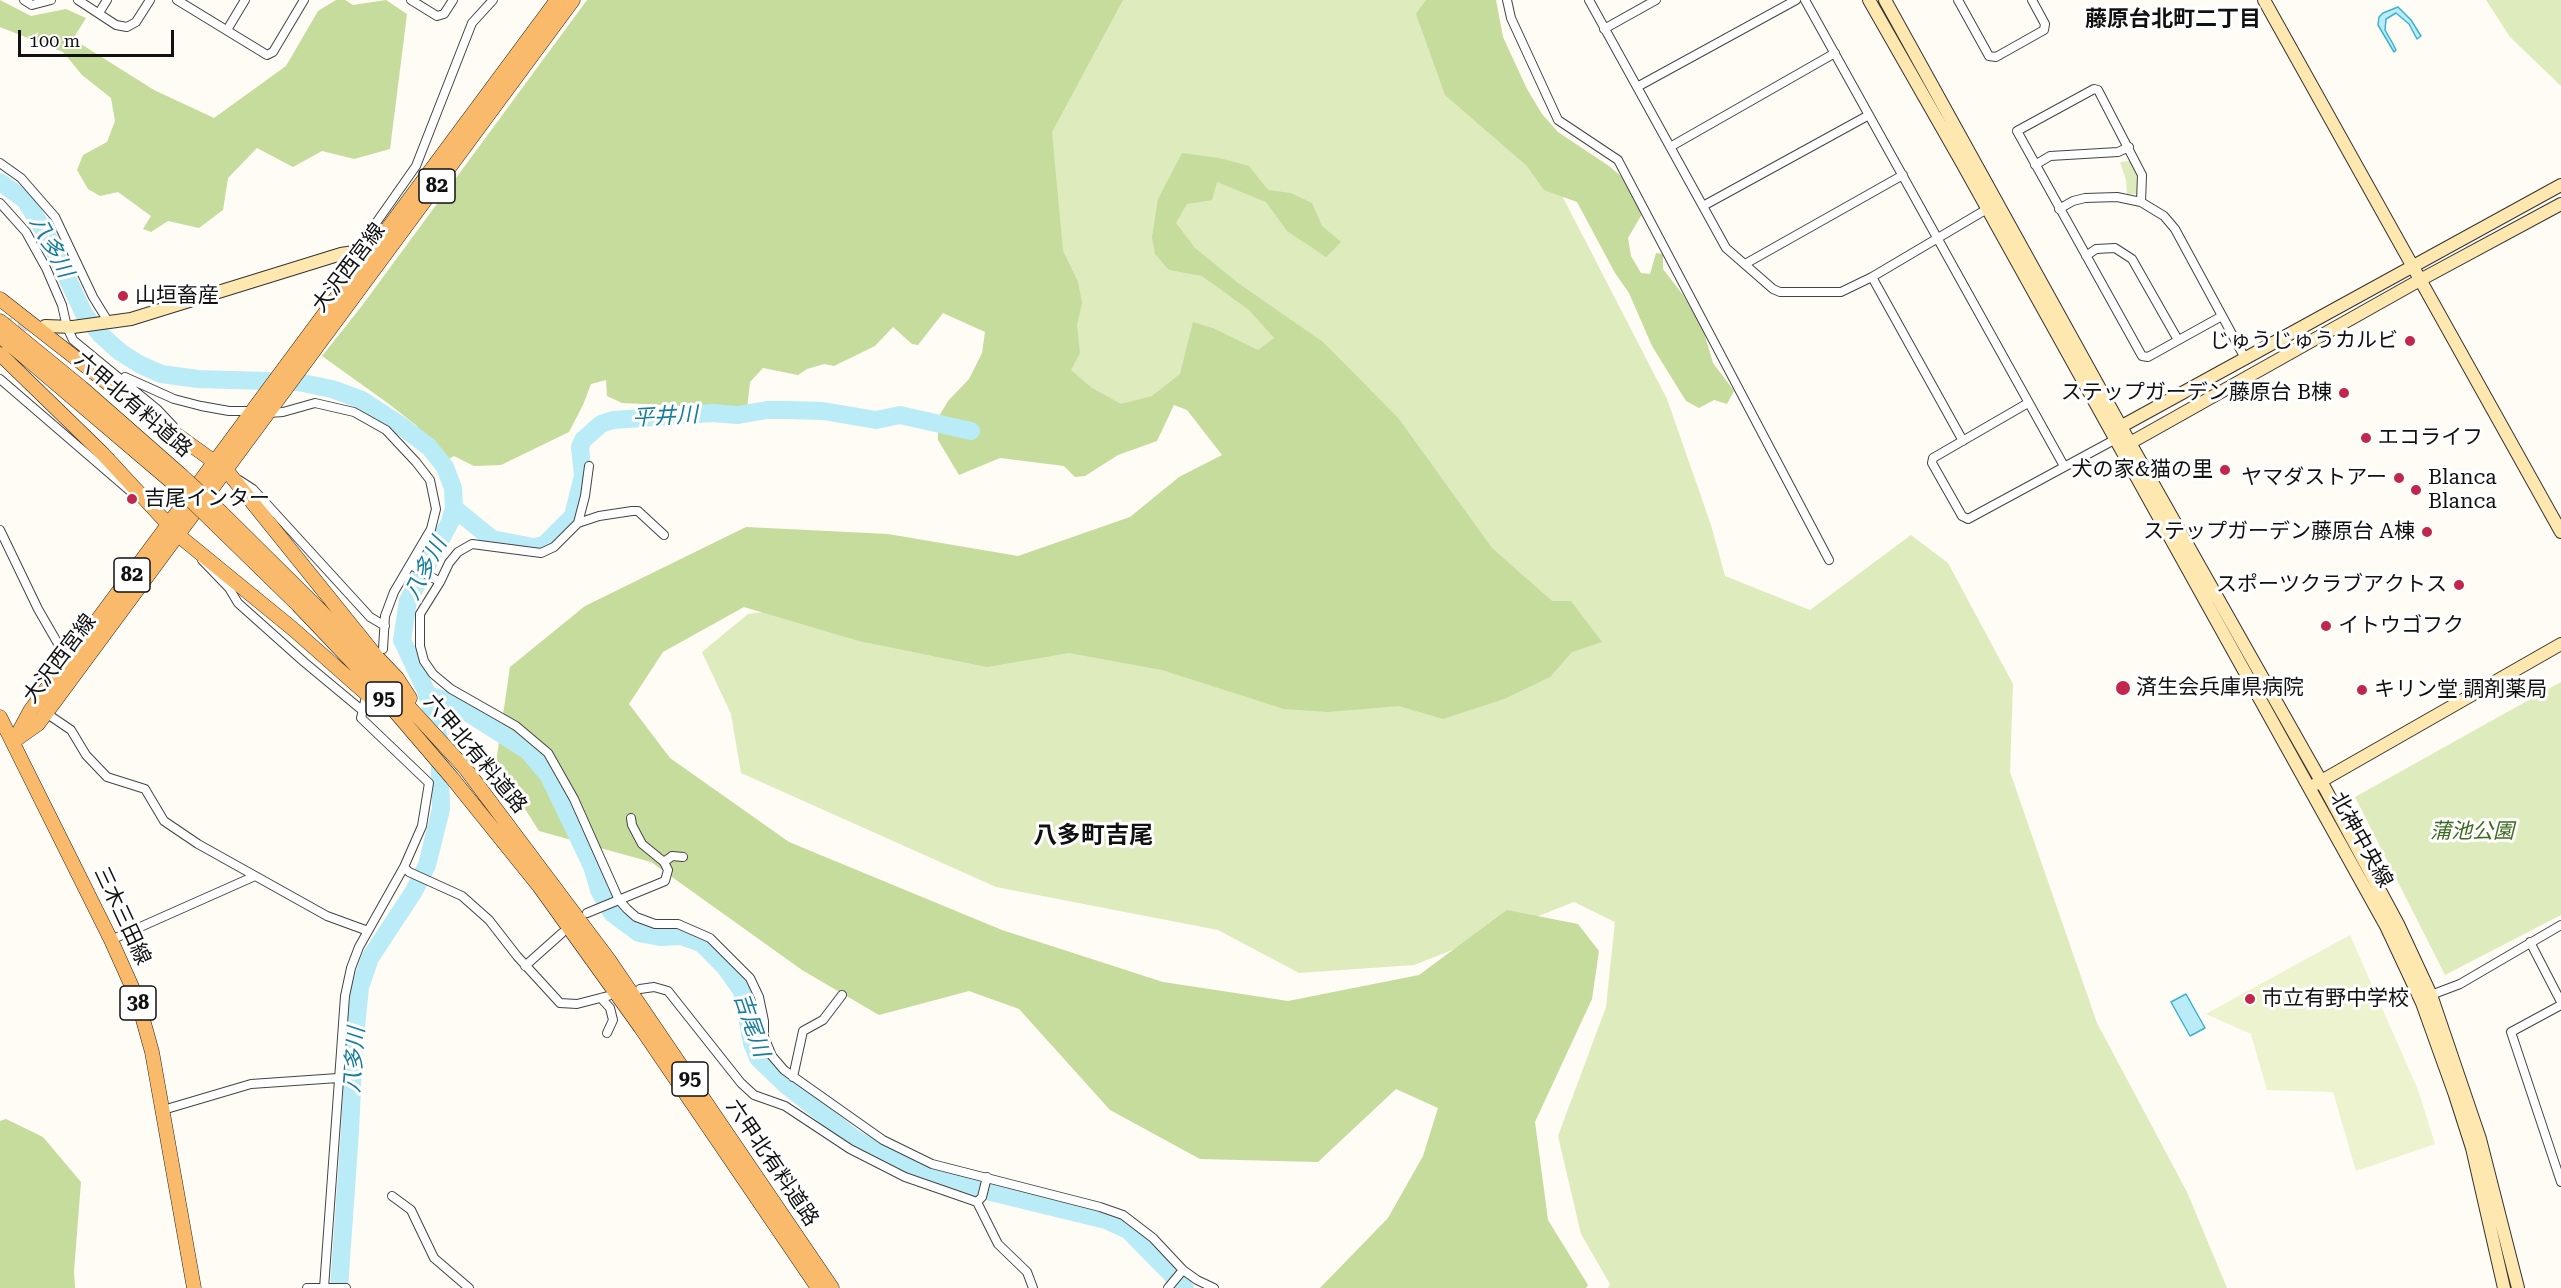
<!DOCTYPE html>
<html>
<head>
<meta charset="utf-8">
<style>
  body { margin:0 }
  #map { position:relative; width:2561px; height:1288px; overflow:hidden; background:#fffbf5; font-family:"Roboto Serif",serif }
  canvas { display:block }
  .scale { position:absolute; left:18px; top:30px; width:156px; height:27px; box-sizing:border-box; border:3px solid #111; border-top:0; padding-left:8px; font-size:18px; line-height:21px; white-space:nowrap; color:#111; -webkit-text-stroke:4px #fff; paint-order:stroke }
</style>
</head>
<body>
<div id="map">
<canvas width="2561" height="1288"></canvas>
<div class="scale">100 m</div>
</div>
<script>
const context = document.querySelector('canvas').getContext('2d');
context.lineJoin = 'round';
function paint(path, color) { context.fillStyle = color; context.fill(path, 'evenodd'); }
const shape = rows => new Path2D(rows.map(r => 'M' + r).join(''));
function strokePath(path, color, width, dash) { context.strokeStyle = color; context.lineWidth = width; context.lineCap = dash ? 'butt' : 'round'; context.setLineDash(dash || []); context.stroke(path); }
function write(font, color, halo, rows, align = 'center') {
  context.font = font + ' "Roboto Serif","Noto Sans JP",serif'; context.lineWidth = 6; context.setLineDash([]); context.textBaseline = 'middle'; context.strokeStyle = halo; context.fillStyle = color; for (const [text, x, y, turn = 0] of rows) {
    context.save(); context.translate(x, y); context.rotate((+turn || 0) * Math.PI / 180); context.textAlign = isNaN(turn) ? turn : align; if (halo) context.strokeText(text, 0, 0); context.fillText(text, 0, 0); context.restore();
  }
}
const green = shape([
  [1072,0,1461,0,1667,399,1711,525,1725,576,1810,610,1911,535,1948,563,2013,684,2010,772,2097,1023,2187,1192,2227,1288,1608,1288,1610,1284,1581,1234,1558,1136,1606,1007,1615,922,1574,902,1414,965,1299,973,1218,930,996,887,741,773,731,714,702,652,748,614,1149,561,1271,493,1199,379,1073,443,1003,200],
  [2486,0,2561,0,2561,86,2510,37],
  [2130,161,2139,173,2141,194,2127,194,2126,180,2120,162],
  [2561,682,2561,915,2445,975,2355,797]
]);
const forest = shape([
  [0,0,31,16,66,9,86,18,73,39,154,90,214,118,286,66,318,11,336,0,345,0,353,5,386,0,407,14,390,149,354,159,322,151,293,167,257,148,228,178,223,210,199,228,168,221,151,232,143,229,151,216,118,192,100,196,88,189,77,170,83,155,107,142,115,121,111,98,82,75,63,52,0,27],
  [587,0,1123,0,1052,132,1063,251,1078,282,1082,303,1077,325,1080,353,1071,370,1092,388,1121,404,1152,396,1180,374,1193,322,1213,328,1258,350,1274,338,1249,310,1202,276,1169,270,1155,254,1152,237,1158,199,1182,153,1219,158,1249,166,1268,190,1291,193,1312,203,1322,226,1341,242,1326,257,1287,231,1266,202,1217,182,1212,200,1187,204,1176,223,1195,248,1238,283,1323,342,1399,419,1492,548,1552,601,1571,601,1602,642,1572,652,1550,677,1504,699,1443,719,1399,706,1328,712,1284,709,1162,670,1069,653,987,667,859,641,744,607,663,652,629,704,670,758,789,842,1002,930,1163,982,1288,1001,1419,975,1507,910,1578,924,1599,951,1592,999,1535,1122,1548,1220,1588,1285,1586,1288,1320,1288,1388,1218,1423,1156,1438,1108,1396,1089,1318,1162,1200,1159,1110,1110,1019,1009,969,991,879,1015,802,970,651,862,539,831,496,763,510,667,585,606,746,527,888,534,1018,556,1130,517,1179,477,1222,455,1187,410,1174,405,1157,441,1118,455,1085,476,1075,477,1064,466,1000,458,959,475,938,440,938,418,948,401,969,379,982,353,985,332,943,313,918,345,912,344,893,327,875,346,834,366,824,364,807,369,798,375,763,368,750,382,747,409,622,403,607,396,606,380,591,384,583,405,569,432,501,465,474,466,454,456,440,464,417,426,389,404,322,356,361,307],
  [1426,0,1496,0,1503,37,1527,89,1542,114,1558,132,1609,166,1621,176,1642,214,1628,238,1631,256,1641,273,1650,274,1656,253,1663,254,1663,269,1683,295,1703,329,1713,363,1734,391,1727,404,1714,400,1699,408,1686,401,1652,346,1629,293,1615,273,1577,202,1544,190,1527,166,1445,95,1416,14],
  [6,1119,43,1137,81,1182,74,1271,75,1288,0,1288,0,1121]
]);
const pitch = shape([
  [2350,935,2418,1090,2435,1144,2356,1171,2333,1092,2267,1090,2251,1034,2206,1014]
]);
const water = shape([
  [2398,7,2411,20,2421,36,2417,39,2409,24,2396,13,2386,19,2385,30,2393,44,2396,50,2394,52,2378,25,2379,17,2383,13,2398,7],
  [2186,994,2205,1028,2190,1036,2171,1002,2186,994]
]);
const river = shape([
  [0,182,25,200,47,235,84,314,100,334,120,352,139,364,161,374,198,379,298,382,332,389,362,400,400,425,429,447,445,467,453,488,454,508,450,522,408,601,402,640,426,691,439,738,441,809,427,865,414,891,370,958,360,987,354,1047,350,1131,339,1288],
  [454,508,492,539,533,547,544,545,573,516,583,476,580,447,583,440,601,424,613,420,713,413,738,415,767,410,788,410,823,411,876,420,900,415,971,431],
  [427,695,451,702,528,751,549,776,592,866,599,890,612,913,639,933,660,937,681,936,701,943,725,967,742,991,752,1043,758,1058,787,1086,855,1139,913,1170,958,1184,1106,1220,1128,1230,1185,1288]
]);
const secondaryTunnel = shape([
  [0,323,38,326]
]);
const street = shape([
  [24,0,32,5,51,0],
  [78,0,116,25,127,27,136,22,150,0],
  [177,0,267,55,273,52,304,0],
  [411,0,437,16,444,14,453,0],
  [1507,0,1511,18,1558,120,1618,160,1829,560],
  [1589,0,1726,248,1773,289,1780,292,1841,292,1872,277,1987,209],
  [1805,0,2064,466],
  [1958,0,1989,56,1996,57,2044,30,2045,24,2032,0],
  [99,13,107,0],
  [1604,29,1656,0],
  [227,30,245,0],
  [1637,87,1796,0],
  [1670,147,1835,53],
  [0,163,21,178,55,217,93,297,109,323],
  [2035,165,2050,156,2118,152,2129,147],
  [2141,202,2142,175,2098,90,2094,89,2017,131,2142,356,2148,357,2222,316],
  [0,203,26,232,46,268,62,305,67,327,73,340,157,409,173,426],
  [1703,206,1869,115],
  [2059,209,2073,201,2085,198,2117,197,2141,202,2164,216,2175,229,2246,360],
  [353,251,376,223,416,166,472,23,493,0],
  [2086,256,2096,249,2115,248,2132,259,2178,340],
  [1745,264,1903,175],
  [1872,277,1963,441],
  [125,377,174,399,201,406,229,411,253,411],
  [0,379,130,491],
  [2028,403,1933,458,1932,463,1962,516,1968,519,2114,440],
  [269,413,283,412,315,403,354,412,386,430,416,462,430,480,436,509,431,529,394,592,385,616,383,649],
  [239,480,253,489,370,617,385,626],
  [578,523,585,496,589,466],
  [0,530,38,609,68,661],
  [664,535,638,511,632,511,599,516,578,523,554,547,541,553,472,544,458,552,449,563,440,582,420,614,420,646,424,661,433,674,451,689,516,726,548,753,574,799,619,900,627,909,636,917,655,924,678,924,710,938,750,978,759,997,764,1021,764,1037,772,1056,784,1070,883,1140,932,1164,1100,1207,1123,1215,1153,1238,1183,1270,1197,1280,1214,1288],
  [202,560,229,588,238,603,304,662,363,711],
  [411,565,440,582],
  [46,713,71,730,86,755,107,777,145,789,164,821,198,844,327,916,368,931],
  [664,862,672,856,683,857],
  [404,867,409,872,462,896,489,920,517,956,560,1003,577,1004,608,996],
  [587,913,665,881,668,870,664,862,642,844,632,825,631,818],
  [111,940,255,876],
  [2530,942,2561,1002],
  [525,966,562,933],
  [640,989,654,987,668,991,741,1083,754,1095,785,1106,850,1149,905,1177,977,1202,998,1244,1027,1272,1033,1288],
  [2431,995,2460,984,2561,925],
  [601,998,610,1008,613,1020,607,1033],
  [2561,1005,2511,1032,2561,1182],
  [793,1077,803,1031,823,1020,842,995],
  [163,1110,251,1084,338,1078],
  [392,1196,411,1210,434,1258,469,1288],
  [977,1202,982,1197,987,1177],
  [307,1288,346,1288],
  [324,1288,345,996,351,968,359,947,404,867,422,826,429,783,361,718,365,701],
  [1168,1288,1183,1270]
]);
const secondary = shape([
  [1869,0,1962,163,2386,926,2422,1003,2455,1095,2472,1148,2504,1288],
  [1885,0,2130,443,2321,781,2398,924,2431,995,2480,1139,2518,1288],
  [2264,0,2561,532],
  [45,326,73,327,131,319,341,254,373,249],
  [2118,433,2122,426,2561,185],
  [2124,442,2130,443,2420,280,2561,204],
  [2316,784,2561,644]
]);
const primary = shape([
  [0,299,137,406,227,471,376,656,397,678,410,698],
  [0,321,82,388,181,475],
  [0,336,174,484],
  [0,354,103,454,178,535,293,629,379,705],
  [222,513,320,610,465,768,609,960,832,1288],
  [215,524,298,605,356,666,452,778,539,886,641,1028,818,1288],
  [0,717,111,940,137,998,152,1052,194,1288],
  [16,737,30,711,557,0],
  [14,741,38,724,573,0]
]);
const primaryBridge = shape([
  [181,475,222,513],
  [174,484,215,524]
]);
const markers = [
  [123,296,6,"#c3264d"],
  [2410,341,6,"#c3264d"],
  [2344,393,6,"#c3264d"],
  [2366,438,6,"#c3264d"],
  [2225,470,6,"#c3264d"],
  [2399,478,6,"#c3264d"],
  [2416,490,6,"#c3264d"],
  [132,499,6,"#c3264d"],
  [2427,532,6,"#c3264d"],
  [2459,585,6,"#c3264d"],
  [2326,626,6,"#c3264d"],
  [2123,688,8,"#c3264d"],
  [2362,690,6,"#c3264d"],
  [2250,999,6,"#c3264d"]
];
const shields = [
  [437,186,36],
  [132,575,36],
  [384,699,36],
  [138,1003,36],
  [690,1079,36]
];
const shieldNames = [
  ["82",437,186],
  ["82",132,575],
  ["95",384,699],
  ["38",138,1003],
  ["95",690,1079]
];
const streetNames = [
  ["大沢西宮線",349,268,-53],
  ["六甲北有料道路",133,405,41],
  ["大沢西宮線",60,659,-53],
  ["六甲北有料道路",475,754,50],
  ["北神中央線",2361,840,61],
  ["三木三田線",122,916,65],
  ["六甲北有料道路",772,1163,56]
];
const poiNames = [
  ["山垣畜産",135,296],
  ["じゅうじゅうカルビ",2398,341,"right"],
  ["ステップガーデン藤原台 B棟",2332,393,"right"],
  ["エコライフ",2378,438],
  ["犬の家&猫の里",2213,470,"right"],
  ["ヤマダストアー",2387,478,"right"],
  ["Blanca",2428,478],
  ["Blanca",2428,502],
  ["吉尾インター",144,499],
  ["ステップガーデン藤原台 A棟",2415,532,"right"],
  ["スポーツクラブアクトス",2447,585,"right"],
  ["イトウゴフク",2338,626],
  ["済生会兵庫県病院",2136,688],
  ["キリン堂 調剤薬局",2374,690],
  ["市立有野中学校",2262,999]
];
const parkNames = [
  ["蒲池公園",2472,832]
];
const neighbourhoodNames = [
  ["藤原台北町二丁目",2173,20]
];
const waterNames = [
  ["八多川",51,247,62],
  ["平井川",665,417,-3],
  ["八多川",426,569,-63],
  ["吉尾川",751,1025,71],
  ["八多川",355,1060,-86]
];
const quarterNames = [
  ["八多町吉尾",1093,836]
];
paint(green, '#deebbd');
paint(forest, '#c5dc9c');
paint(pitch, '#edf2cf');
paint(water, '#b9ecf7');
strokePath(water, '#3fb2cf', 1.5);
strokePath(river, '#b9ecf7', 18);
strokePath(secondaryTunnel, '#dbd8d3', 12, [12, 6]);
strokePath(street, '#444', 10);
strokePath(secondary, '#333', 14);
strokePath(primary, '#222', 15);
strokePath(street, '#fff', 8);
strokePath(secondary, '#ffe7b0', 12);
strokePath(primary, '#f9ba6b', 14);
strokePath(primaryBridge, '#222', 15, []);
strokePath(primaryBridge, '#f9ba6b', 14);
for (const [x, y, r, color] of markers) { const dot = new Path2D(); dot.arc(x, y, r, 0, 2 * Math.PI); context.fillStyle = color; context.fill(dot); strokePath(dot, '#fff', 2); }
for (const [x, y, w] of shields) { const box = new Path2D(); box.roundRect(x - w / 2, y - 17, w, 34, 4.5); context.fillStyle = '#fff'; context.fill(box); strokePath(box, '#111', 1.5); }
write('bold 20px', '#111', null, shieldNames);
write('21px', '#111', '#fff', streetNames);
write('21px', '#111', '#fff', poiNames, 'left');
write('italic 21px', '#3e6b1f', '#fff', parkNames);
write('bold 22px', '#111', '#fff', neighbourhoodNames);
write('italic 22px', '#177d9e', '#fff', waterNames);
write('bold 24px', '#111', '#fff', quarterNames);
</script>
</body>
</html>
